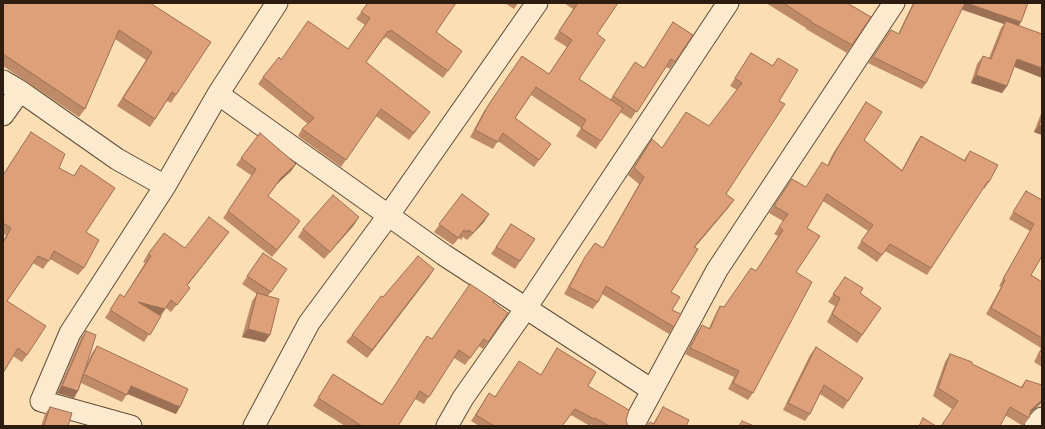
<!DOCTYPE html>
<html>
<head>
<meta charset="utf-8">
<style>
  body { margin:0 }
  #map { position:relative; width:1045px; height:429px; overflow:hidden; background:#fbdeb3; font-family:Alegreya,serif }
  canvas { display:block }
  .frame { position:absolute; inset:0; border:4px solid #2d1d10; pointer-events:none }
</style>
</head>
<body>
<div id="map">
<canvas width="1045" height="429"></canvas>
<div class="frame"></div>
</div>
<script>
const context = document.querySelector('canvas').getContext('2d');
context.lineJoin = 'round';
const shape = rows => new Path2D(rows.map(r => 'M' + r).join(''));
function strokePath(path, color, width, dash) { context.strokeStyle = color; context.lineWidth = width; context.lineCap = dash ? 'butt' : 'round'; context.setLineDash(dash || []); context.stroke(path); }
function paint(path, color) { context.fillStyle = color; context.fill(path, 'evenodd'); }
const minor = shape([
  [3,81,20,91,117,159,165,186],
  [218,94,444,255,652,390],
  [3,115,20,91],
  [131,426,41,401,70,333,165,186,218,94,277,3],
  [254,426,309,323,388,216,537,3],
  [447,426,463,398,526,308,728,3],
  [633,426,717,270,894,3],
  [1035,426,1042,418]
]);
const wall = shape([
  [3,3,150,3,176,95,171,103,167,101,150,127,117,106,146,60,115,39,85,109,79,117,3,66],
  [368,3,436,32,462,51,443,78,386,37,385,39,384,38,366,62,425,119,409,140,376,116,341,167,298,136,302,129,308,124,258,84,263,77,281,60,348,49,365,25,356,19],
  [505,3,518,3,514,9],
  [564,3,618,3,597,34,579,79,610,100,630,70,644,68,673,22,693,35,670,69,666,67,631,119,620,112,596,149,576,136,581,128,531,95,515,118,551,144,534,167,498,141,493,149,470,137,484,111,522,56,549,74,567,47,554,39,573,9],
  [766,3,847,3,871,17,847,53,806,29,806,28],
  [913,3,1028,3,1019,26,1014,67,1007,86,1002,93,971,83,977,64,983,56,989,58,1001,28,1004,24,961,9,926,83,922,89,868,63,891,30,898,34],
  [751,53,772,66,778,58,779,101,726,194,734,200,728,208,695,247,671,292,674,327,669,334,602,294,598,302,593,309,564,294,580,265,595,243,603,248,639,184,628,175,652,139,662,148,709,126,737,90,730,86],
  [866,102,864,140,902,170,916,143,921,136,964,160,970,151,989,182,984,189,983,188,927,275,885,251,877,262,857,248,868,231,823,201,807,228,796,272,753,393,748,400,728,389,734,377,685,354,697,332,702,325,709,328,716,313,720,306,724,307,756,271,778,236,774,234,783,221,769,213,792,179,806,187,827,166,832,155],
  [1042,111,1042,135,1034,132],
  [31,132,59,168,74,176,81,165,86,232,84,268,78,275,50,259,43,269,33,263,7,301,27,355,22,362,13,356,3,373,3,241,6,235,3,234,3,175],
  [260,133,296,164,291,171,277,184,268,196,300,221,272,257,223,218,252,176,236,165],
  [1026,191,1042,200,1031,275,1042,282,1042,367,1034,362,1041,348,986,314,1001,287,999,286,1030,231,1009,219],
  [462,194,489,214,484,222,467,240,463,237,461,240,459,238,453,245,434,232],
  [511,224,535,239,515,269,491,254],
  [354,225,324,259,298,237,303,229],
  [223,240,187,286,190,288,171,312,166,308,144,342,105,318,120,294,124,297,145,263,143,262,148,254,185,248],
  [263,253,287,269,268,296,265,342,242,337,252,301,257,294,242,284],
  [434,269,367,358,346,342,352,335,383,297],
  [845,277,860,293,881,308,857,343,827,322,835,306,828,302],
  [493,302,508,313,483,349,479,346,465,365,454,358,424,404,415,399,398,426,345,426,313,406,333,374,382,404,432,339],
  [86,331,87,364,92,353,97,346,176,414,127,394,122,402,81,383,78,391,74,398,57,393,81,338],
  [816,347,863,378,843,409,820,394,810,414,805,421,783,410,810,355],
  [557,348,588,386,626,420,628,426,593,426,591,424,590,426,571,415,562,426,479,426,471,421,489,393,495,397,541,375],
  [950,354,972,364,1021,387,1026,380,1041,403,1030,414,1029,418,1023,426,1005,415,952,409,933,396,945,362],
  [50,407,68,426,41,426,45,414],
  [663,407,686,426,647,426,653,424,659,414]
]);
const shadedWall = shape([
  [964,3,966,3,1021,22,1017,28,1006,21,1004,24,960,9],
  [1017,59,1042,68,1042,78,1012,66],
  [976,75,1007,86,1002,93,971,83],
  [1039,125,1042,126,1042,135,1034,132],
  [296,164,291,171,276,185,281,178],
  [734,200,728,208,689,254,694,247],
  [489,214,484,222,467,240,473,233],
  [359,217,354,225,324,259,330,252],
  [300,221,295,228,272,257,277,250],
  [229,232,223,240,181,293,187,285],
  [434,269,429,277,367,358,372,350],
  [138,302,165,309,160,316],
  [248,329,270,335,265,342,242,337],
  [62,386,78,391,74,398,57,393],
  [131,386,180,407,176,414,126,393],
  [1042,400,1042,401,1041,403,1026,418,1031,410]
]);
const building = shape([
  [3,3,150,3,211,42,176,95,172,92,155,119,123,98,152,52,119,30,85,109,3,54,3,3],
  [368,3,456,3,436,32,462,51,448,71,391,30,390,32,388,31,366,62,430,112,414,133,381,109,346,160,302,129,314,118,263,77,279,57,281,60,308,21,348,49,370,18,361,12,368,3],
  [578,3,618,3,597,34,605,40,579,79,623,108,601,141,581,128,586,120,536,87,515,118,551,144,539,160,503,133,498,142,475,130,489,104,522,56,549,74,572,40,559,31,578,3],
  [783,3,847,3,871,17,852,45,811,22,811,21,783,3],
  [914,3,965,3,926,83,873,57,891,30,899,34,914,3],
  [966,3,1028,3,1021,22,966,3],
  [1006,21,1042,34,1042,68,1017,59,1007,86,976,75,983,56,991,59,1006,21],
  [673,22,693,35,675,62,671,59,637,112,613,96,635,62,644,68,673,22],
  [751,53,773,66,778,58,798,70,779,101,785,104,726,194,734,200,694,247,698,249,671,292,680,297,672,310,681,314,674,327,606,286,598,302,569,287,585,257,595,243,603,248,644,177,634,168,652,139,662,148,686,112,709,126,742,83,735,78,751,53],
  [866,102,882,112,864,140,902,171,921,136,965,161,970,151,998,165,989,182,988,181,931,268,890,244,882,255,861,241,873,225,827,194,807,228,820,236,796,272,812,282,753,393,733,383,739,371,690,348,702,325,710,329,720,306,724,307,751,268,756,271,783,230,779,227,788,214,774,206,792,179,806,187,822,162,828,166,837,149,866,102],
  [1042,117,1042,126,1039,125,1042,117],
  [31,132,65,154,59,168,74,176,81,165,115,188,86,232,99,240,84,268,54,251,49,261,38,256,7,301,46,326,27,355,18,348,3,373,3,243,11,228,3,223,3,175,31,132],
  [260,133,296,164,281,178,268,196,300,221,277,250,228,211,256,169,241,158,260,133],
  [1026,191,1042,200,1042,256,1031,275,1042,282,1042,338,991,308,1005,280,1003,279,1034,224,1013,212,1026,191],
  [462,194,489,214,473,233,468,230,467,232,464,230,458,238,439,224,462,194],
  [333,195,359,217,330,252,303,229,333,195],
  [209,217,229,232,187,285,190,288,177,305,171,300,165,309,138,302,161,316,150,335,110,310,120,294,124,297,151,256,148,254,164,233,185,248,209,217],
  [511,224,535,239,520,261,496,247,511,224],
  [263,253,287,269,271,292,247,276,263,253],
  [418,256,434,269,372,350,352,335,381,296,383,297,418,256],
  [845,277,863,288,860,293,881,308,862,335,832,314,840,298,833,294,845,277],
  [470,284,494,300,493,302,508,313,488,342,484,339,470,358,459,350,429,397,420,391,398,426,362,426,318,398,333,374,382,405,427,336,432,339,470,284],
  [257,293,279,299,270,335,248,329,257,293],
  [86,331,96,335,84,373,97,346,188,389,180,407,131,386,127,395,83,374,78,391,62,386,86,331],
  [816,347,863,378,848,401,824,385,810,414,788,403,816,347],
  [557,348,596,372,588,386,629,410,626,420,628,426,609,426,595,418,594,419,575,409,562,426,494,426,476,415,489,393,495,397,519,361,541,375,557,348],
  [1042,349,1042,357,1038,355,1042,349],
  [950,354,972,362,972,364,1022,388,1026,380,1042,385,1042,400,1031,410,1029,418,1010,407,1000,426,941,426,958,401,938,388,950,354],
  [50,407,72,413,68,426,44,426,50,407],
  [663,407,689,420,686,426,687,426,647,426,650,422,654,424,663,407],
  [923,418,936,426,919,426,923,418],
  [742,421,754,426,739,426,742,421]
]);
strokePath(minor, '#604d39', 23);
strokePath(minor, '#fceace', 21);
paint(wall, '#bf8a68');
paint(shadedWall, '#9b7055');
paint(building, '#dea079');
strokePath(building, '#9b7055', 1);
</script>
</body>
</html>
